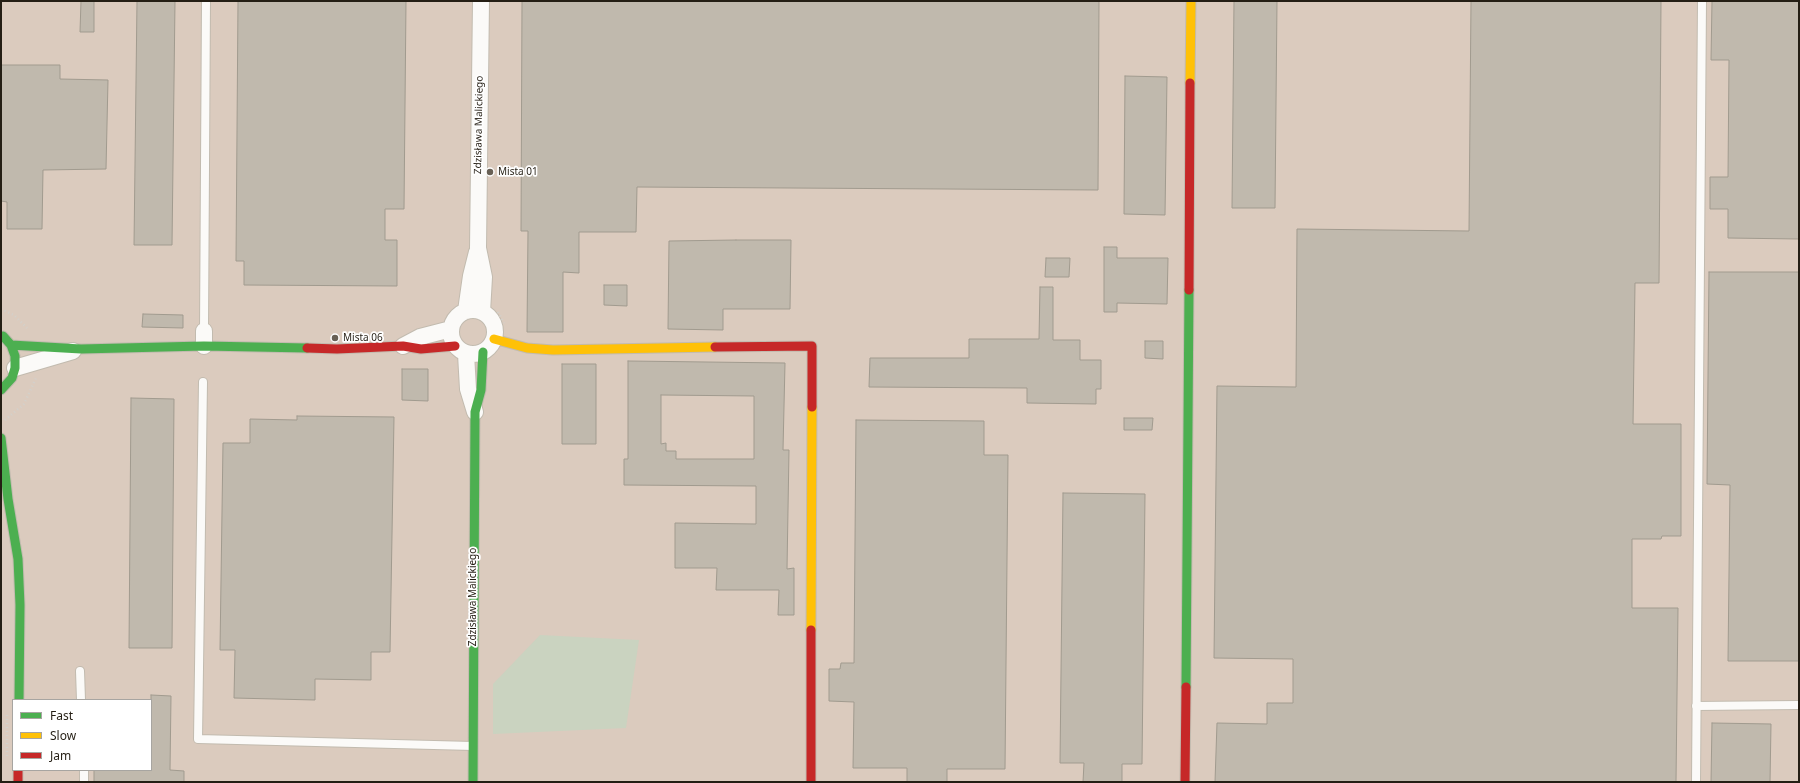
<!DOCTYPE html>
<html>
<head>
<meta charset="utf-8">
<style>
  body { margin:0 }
  #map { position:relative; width:1800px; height:783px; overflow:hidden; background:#e5dccd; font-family:"Noto Sans",sans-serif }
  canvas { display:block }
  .frame { position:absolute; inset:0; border:2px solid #241e14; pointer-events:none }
  .legend { position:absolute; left:12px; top:699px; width:140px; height:72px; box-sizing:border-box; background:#fff; border:1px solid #a7a5a1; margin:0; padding:5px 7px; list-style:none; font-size:12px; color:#241e14 }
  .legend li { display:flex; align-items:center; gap:8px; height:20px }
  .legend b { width:20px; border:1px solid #a7a5a1 }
</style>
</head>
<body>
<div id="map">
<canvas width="1800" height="783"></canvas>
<div class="frame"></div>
<ul class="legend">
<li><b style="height:5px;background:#4caf50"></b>Fast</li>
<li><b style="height:5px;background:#ffc107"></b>Slow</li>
<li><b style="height:5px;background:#c62828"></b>Jam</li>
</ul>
</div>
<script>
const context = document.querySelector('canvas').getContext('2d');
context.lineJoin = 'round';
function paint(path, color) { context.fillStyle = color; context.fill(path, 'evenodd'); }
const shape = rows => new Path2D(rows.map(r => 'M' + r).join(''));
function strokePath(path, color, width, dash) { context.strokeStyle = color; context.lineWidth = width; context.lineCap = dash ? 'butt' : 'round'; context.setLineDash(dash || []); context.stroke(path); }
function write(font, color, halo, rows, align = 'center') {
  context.font = font + ' "Noto Sans",sans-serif'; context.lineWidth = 3.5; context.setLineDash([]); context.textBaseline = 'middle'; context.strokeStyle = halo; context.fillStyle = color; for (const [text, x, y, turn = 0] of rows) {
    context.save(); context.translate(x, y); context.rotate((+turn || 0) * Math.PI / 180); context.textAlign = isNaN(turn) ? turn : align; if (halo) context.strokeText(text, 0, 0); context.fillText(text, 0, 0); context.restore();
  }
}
const industrial = shape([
  [1,1,1799,1,1799,782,1,782],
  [13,700,151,700,151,770,13,770]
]);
const green = shape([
  [540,635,639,640,626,728,493,734,493,684]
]);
const building = shape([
  [81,1,94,1,94,32,80,32,81,1],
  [137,1,175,1,172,245,134,245,137,1],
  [238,1,406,1,404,209,385,209,385,240,397,240,397,286,244,285,244,261,236,261,238,1],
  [522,1,1099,1,1098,190,637,187,636,232,579,232,579,273,563,272,563,332,527,332,528,231,521,231,522,1],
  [1234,1,1277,1,1275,208,1232,208,1234,1],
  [1471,1,1661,1,1659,283,1635,283,1633,424,1681,424,1681,536,1662,536,1661,539,1632,539,1632,608,1678,608,1676,782,1215,782,1217,723,1267,724,1267,703,1293,703,1293,659,1214,658,1217,386,1296,387,1297,229,1469,231,1471,1],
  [1712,1,1799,1,1799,239,1728,238,1728,209,1710,209,1710,177,1728,177,1729,60,1711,60,1712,1],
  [1,65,60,65,60,79,108,80,106,169,43,170,42,229,7,229,7,202,1,201,1,65],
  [1125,76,1167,77,1165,215,1124,214,1125,76],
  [736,240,791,240,790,309,723,309,723,330,668,329,669,241,736,240],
  [1104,247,1117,247,1117,258,1168,258,1167,304,1117,303,1117,312,1104,312,1104,247],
  [1046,258,1070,258,1069,277,1045,277,1046,258],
  [1709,272,1799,272,1799,661,1728,661,1730,485,1707,484,1709,272],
  [604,285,627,285,627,306,604,305,604,285],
  [1040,287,1053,287,1053,340,1080,340,1080,360,1101,360,1101,389,1096,389,1096,404,1027,403,1027,388,869,387,870,358,969,358,969,339,1039,339,1040,287],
  [143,314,183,315,183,328,142,327,143,314],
  [1145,341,1163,341,1163,359,1145,358,1145,341],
  [628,361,785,363,783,450,789,450,787,569,794,568,794,615,778,615,779,590,716,590,717,568,675,568,675,523,756,524,756,486,624,485,624,459,628,459,628,361],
  [661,395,754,396,754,459,676,459,676,451,666,451,666,443,661,444,661,395],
  [562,364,596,364,596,444,562,444,562,364],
  [402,369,428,369,428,401,402,400,402,369],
  [131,398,174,399,172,648,129,648,131,398],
  [297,416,394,417,390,652,371,652,371,680,315,679,315,700,234,698,235,650,220,650,223,443,250,443,250,419,297,420,297,416],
  [1124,418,1153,418,1152,430,1124,430,1124,418],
  [856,420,984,421,984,455,1008,455,1005,769,947,769,947,782,907,782,907,768,853,768,854,702,829,701,829,669,840,669,841,663,854,663,856,420],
  [1063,493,1145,494,1142,764,1122,764,1122,782,1083,782,1084,763,1060,763,1063,493],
  [151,695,171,696,170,770,184,771,184,782,94,782,94,770,151,770,151,695],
  [1712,723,1771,724,1770,782,1711,782,1712,723]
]);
const path = shape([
  [1,309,14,315,27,328],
  [498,312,504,323],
  [5,420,24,404,36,378],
  [7,756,7,713]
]);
const lane = shape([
  [204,331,206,1],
  [203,382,198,739,473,746],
  [80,671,81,700],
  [1696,706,1799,705],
  [84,782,84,770],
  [1696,782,1702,1]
]);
const street = shape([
  [481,1,478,248,484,277,482,312],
  '451 332a22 22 0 1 1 44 0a22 22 0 1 1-44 0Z',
  [466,311,471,276,477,252],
  [204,331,204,346],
  [403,346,420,337,451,329],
  [466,354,468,389,475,412],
  [15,368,73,351]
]);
const fast = shape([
  [11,345,81,349,204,346,307,348],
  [1,390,12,378,15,368,15,356,11,345,3,336],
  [1,438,8,499,18,559,20,605,19,700],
  [1186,687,1189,290],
  [473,782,475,412,481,390,483,352]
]);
const slow = shape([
  [1190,83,1191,1],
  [494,339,527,348,553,350,715,347],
  [811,630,812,407]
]);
const jam = shape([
  [1189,290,1190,83],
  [715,347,812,346,812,407],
  [307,348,337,349,403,346,421,349,455,346],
  [18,770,18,782],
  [811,782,811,630],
  [1185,782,1186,687]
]);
const markers = [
  [490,172,4,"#686055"],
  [335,338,4,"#686055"]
];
const streetNames = [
  ["Zdzisława Malickiego",479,125,-89],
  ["Zdzisława Malickiego",473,597,-90]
];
const poiNames = [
  ["Mista 01",498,172],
  ["Mista 06",343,338]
];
paint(industrial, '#dbcbbe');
paint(green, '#cad3c0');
paint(building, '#c0b9ad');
strokePath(building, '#a19b8f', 1);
strokePath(lane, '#c2bbaf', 10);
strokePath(street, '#c2bbaf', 18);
strokePath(fast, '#c2bbaf', 11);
strokePath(slow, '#c2bbaf', 11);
strokePath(jam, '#c2bbaf', 11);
strokePath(path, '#d3d1cc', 2.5, [1, 3]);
strokePath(lane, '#fbfaf8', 8);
strokePath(street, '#fbfaf8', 16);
strokePath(fast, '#4caf50', 9);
strokePath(slow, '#ffc107', 9);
strokePath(jam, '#c62828', 9);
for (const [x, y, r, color] of markers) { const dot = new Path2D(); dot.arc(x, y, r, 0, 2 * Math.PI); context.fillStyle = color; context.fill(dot); strokePath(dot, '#fff', 1.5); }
write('10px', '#241e14', '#fff', streetNames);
write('10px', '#241e14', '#fff', poiNames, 'left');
</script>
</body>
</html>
